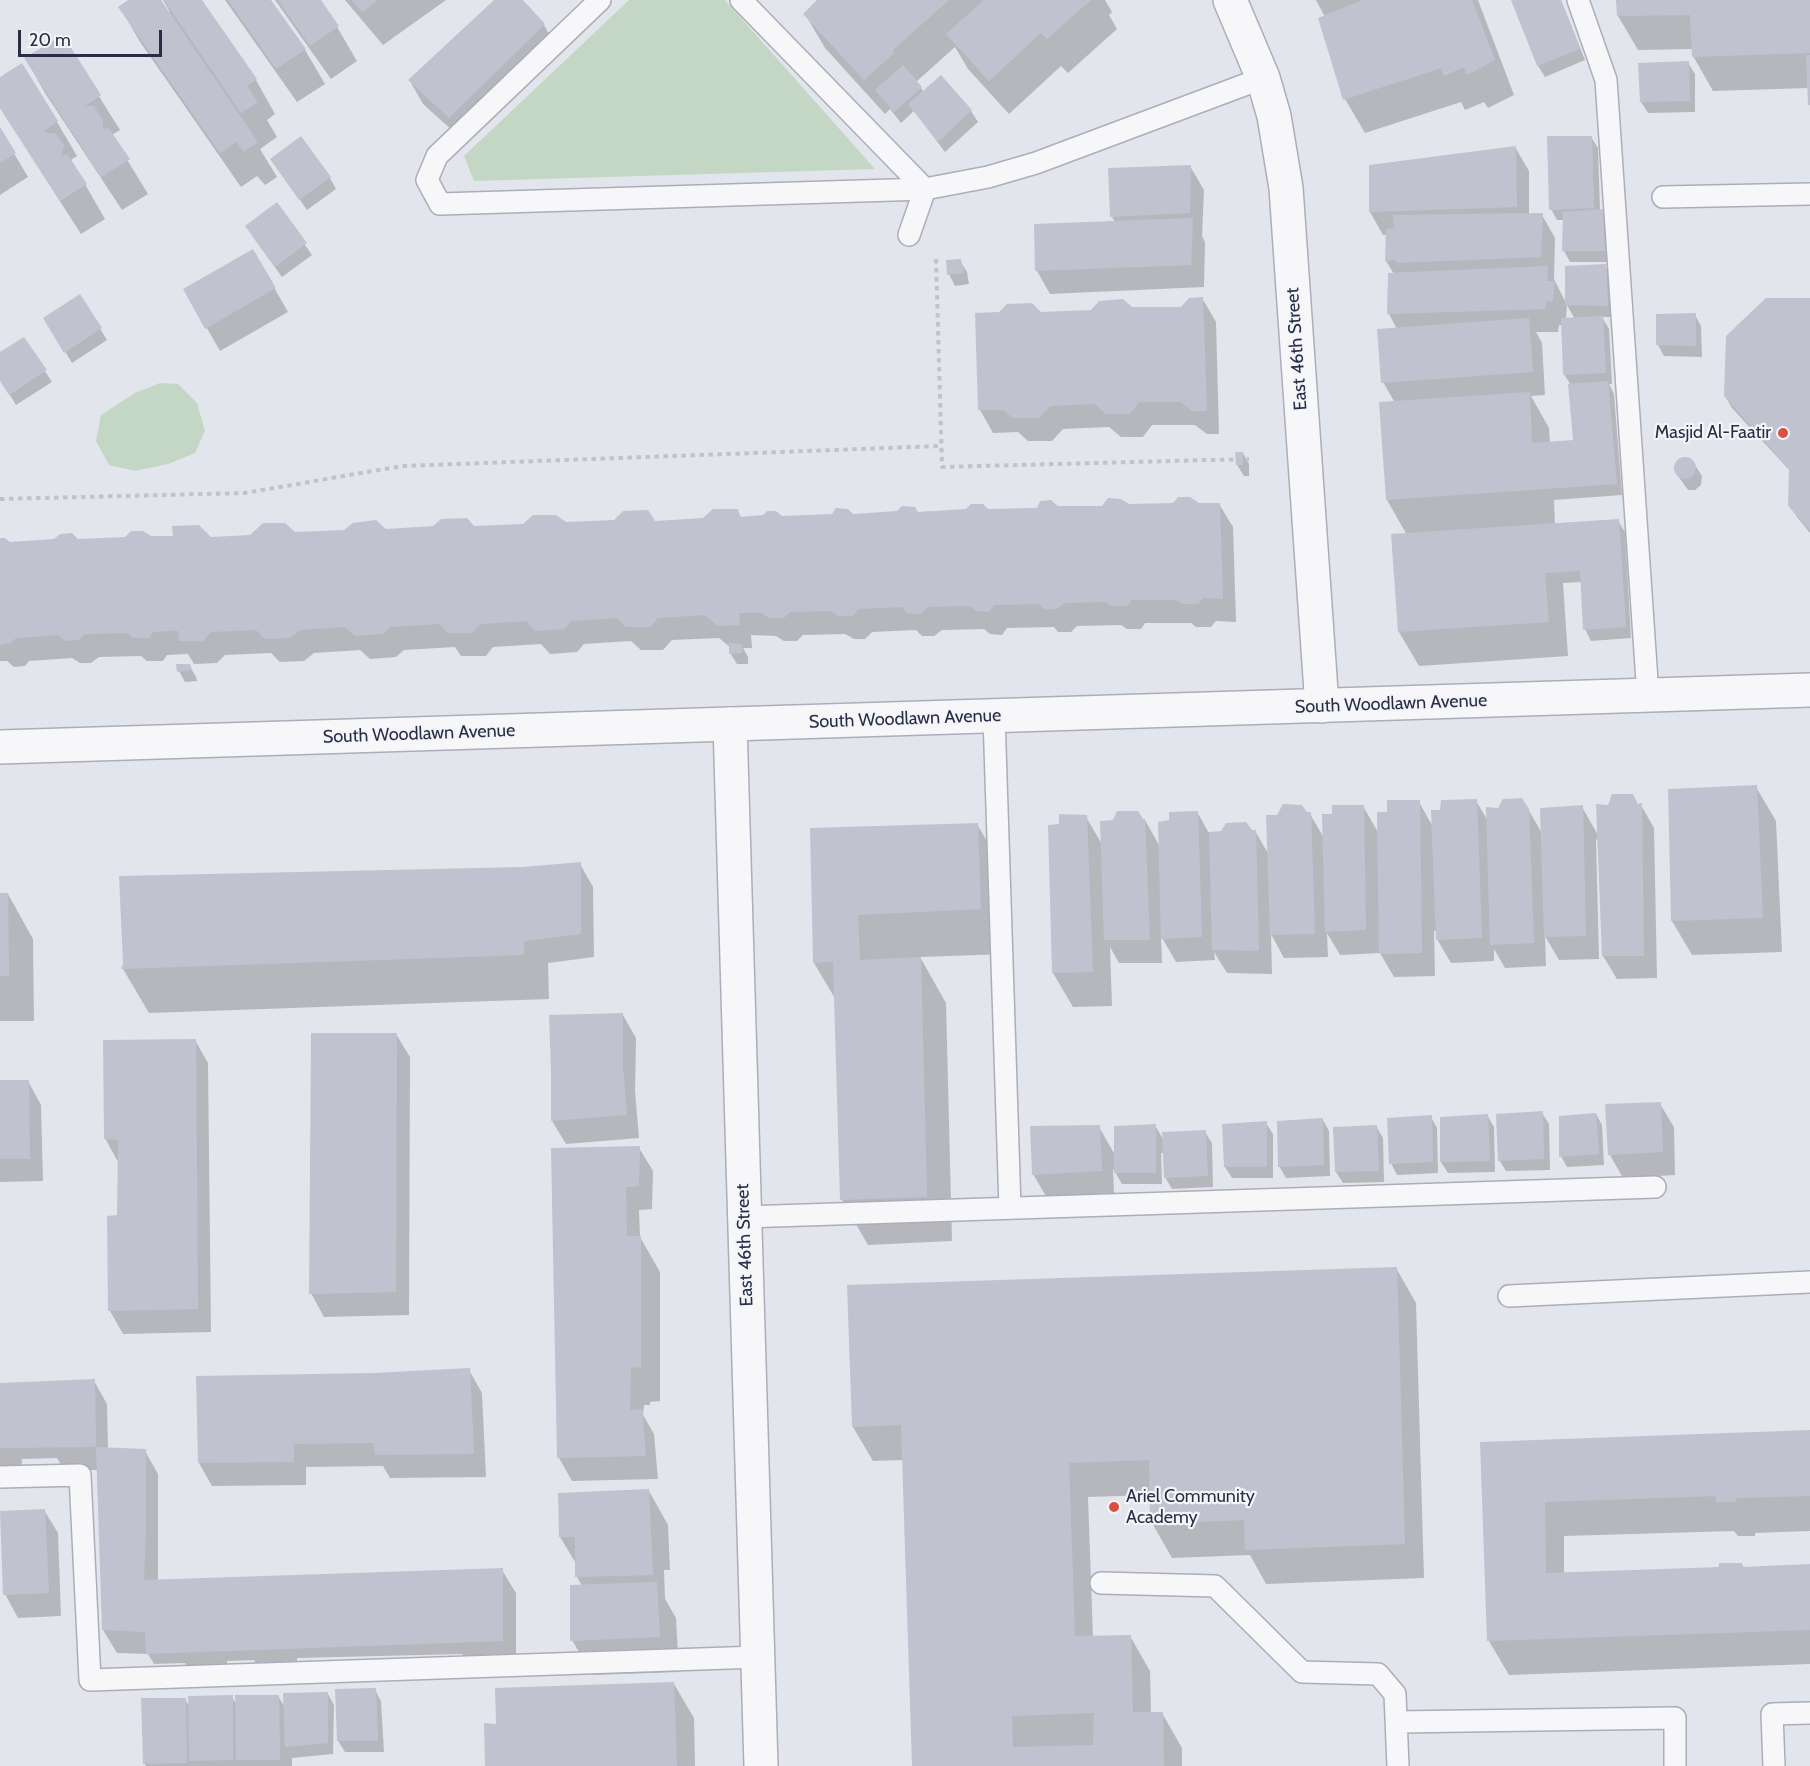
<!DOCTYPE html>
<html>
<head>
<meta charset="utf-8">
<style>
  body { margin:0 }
  #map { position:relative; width:1810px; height:1766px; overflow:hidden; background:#e3e5ec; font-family:Cabin,sans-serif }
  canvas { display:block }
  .scale { position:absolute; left:18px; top:30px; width:144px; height:27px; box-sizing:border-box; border:3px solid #292d46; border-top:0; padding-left:8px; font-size:18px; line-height:21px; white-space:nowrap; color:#292d46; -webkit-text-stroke:4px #f4f5f9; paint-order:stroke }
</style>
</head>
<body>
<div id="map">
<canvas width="1810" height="1766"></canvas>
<div class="scale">20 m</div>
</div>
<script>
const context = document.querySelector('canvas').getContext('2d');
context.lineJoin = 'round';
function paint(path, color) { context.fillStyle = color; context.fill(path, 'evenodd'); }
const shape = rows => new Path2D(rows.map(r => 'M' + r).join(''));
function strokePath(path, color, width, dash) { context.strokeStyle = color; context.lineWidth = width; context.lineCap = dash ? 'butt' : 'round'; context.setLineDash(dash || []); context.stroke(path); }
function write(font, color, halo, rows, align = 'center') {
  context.font = font + ' Cabin,sans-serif'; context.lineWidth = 4.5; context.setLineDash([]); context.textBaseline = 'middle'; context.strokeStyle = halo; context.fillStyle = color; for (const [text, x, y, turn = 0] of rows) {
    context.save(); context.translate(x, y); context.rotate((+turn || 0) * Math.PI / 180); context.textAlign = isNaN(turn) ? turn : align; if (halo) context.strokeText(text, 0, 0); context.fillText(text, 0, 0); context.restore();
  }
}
const green = shape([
  [629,0,725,0,875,169,474,181,464,156],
  [160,383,178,384,197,403,205,431,195,453,168,464,135,471,109,465,96,441,101,415,135,393]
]);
const shadow = shape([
  [130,0,159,0,168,13,170,12,163,0,201,0,256,80,275,114,267,120,277,137,260,149,277,177,265,185,257,176,241,187,140,42,120,7],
  [225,0,270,0,305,50,325,84,297,102],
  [275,0,319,0,337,27,357,61,331,79],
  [345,0,446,0,383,45],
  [497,0,521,0,544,25,557,48,463,140,423,104,410,81],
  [820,0,1105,0,1112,12,1109,15,1117,29,1068,73,1061,66,1009,114,968,69,955,47,916,82,924,92,971,111,978,122,945,152,914,111,901,123,890,109,885,114,825,48,805,14],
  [1316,0,1478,0,1514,95,1488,108,1484,102,1465,110,1461,102,1365,133,1345,99,1325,17],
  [1512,0,1561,0,1585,60,1545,77,1538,66],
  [1618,0,1810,0,1810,106,1809,88,1713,91,1693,56,1693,49,1638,50,1618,16],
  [62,37,120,130,112,135,148,194,122,210,45,93,26,59],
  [1688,63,1695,74,1695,112,1648,113,1641,102],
  [0,79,57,122,77,156,71,160,105,219,81,234,0,108],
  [0,130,28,177,0,195],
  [1591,137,1598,148,1600,210,1602,210,1609,221,1611,262,1570,262,1564,251,1564,220,1557,220,1551,209],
  [1515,147,1529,171,1529,215,1542,215,1555,238,1554,279,1567,305,1566,267,1605,265,1611,277,1614,317,1602,317,1609,329,1612,384,1609,384,1614,394,1622,495,1554,500,1555,525,1618,521,1625,532,1631,638,1591,641,1585,629,1582,582,1563,583,1568,656,1419,666,1399,632,1407,535,1387,500,1395,403,1383,382,1397,329,1389,314,1394,274,1386,261,1387,235,1383,235,1370,212],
  [1567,305,1575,319,1566,319],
  [1559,325,1562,325,1564,374,1570,384,1574,441,1550,443,1549,428,1531,396,1545,395,1542,343,1536,332,1558,332],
  [272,160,330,178,336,189,307,210],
  [1190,166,1204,190,1202,236,1205,242,1204,287,1050,294,1037,271,1035,225,1115,222,1112,217],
  [276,204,312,255,282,277,253,237],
  [253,251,288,312,220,351,185,290],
  [960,261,967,272,969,284,955,286,949,274],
  [80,296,107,340,72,363,45,318],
  [1202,298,1216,322,1219,434,1207,434,1195,425,1152,425,1143,437,1121,437,1109,427,1063,429,1052,441,1028,441,1018,432,993,433,980,410,1040,313,1182,308],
  [1810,300,1810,533,1797,517,1790,506,1791,472,1732,408,1725,396],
  [1695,315,1701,326,1702,357,1664,356,1658,345],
  [24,339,52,382,16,405,0,379,0,354],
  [1243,453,1249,464,1249,476,1244,476,1237,465],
  [1682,459,1690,459,1695,465,1702,476,1701,485,1695,490,1688,490,1676,473,1676,464],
  [1219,504,1233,527,1236,622,1216,621,1211,627,1196,627,1191,623,1145,623,1141,629,1127,629,1121,625,1077,626,1071,632,1058,632,1054,627,1007,628,1002,635,990,634,984,629,942,630,934,636,922,636,916,630,872,632,865,639,854,639,845,634,803,635,797,641,784,641,776,636,751,635,752,648,743,648,748,657,748,664,737,664,730,653,730,647,719,638,672,640,663,650,641,650,631,641,584,644,577,652,550,654,541,644,493,647,486,656,461,656,455,647,404,650,396,657,370,659,360,650,314,653,304,661,280,662,271,653,225,655,217,663,194,664,188,654,167,655,163,661,147,661,141,656,99,657,91,663,80,663,72,658,29,661,25,666,14,667,7,661,0,661,0,539,9,543,150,538,211,539,386,530,654,522,704,520,737,511,742,518,1128,505],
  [189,665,196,677,197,681,185,682,179,671],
  [1756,787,1776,821,1782,952,1692,955,1672,921,1669,790],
  [1476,801,1488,821,1528,809,1543,835,1582,807,1598,835,1641,805,1654,828,1657,978,1617,979,1603,956,1599,839,1596,840,1599,959,1559,960,1545,936,1546,966,1505,968,1494,949,1494,961,1451,963,1437,939,1437,931,1434,931,1435,976,1394,977,1380,953,1340,955,1327,933,1328,957,1284,958,1271,934,1272,974,1227,973,1214,952,1215,960,1176,962,1161,936,1162,963,1119,963,1110,947,1112,1006,1073,1007,1053,973,1060,825,1086,817,1103,846,1145,820,1160,847,1197,812,1209,833,1255,831,1269,855,1306,814,1310,814,1324,838,1334,815,1363,806,1379,834,1389,814,1419,802,1433,827,1441,812],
  [977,824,1003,869,1006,954,920,957,946,1003,952,1241,868,1245,842,1200,836,1000,814,963,811,829],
  [580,864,593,887,594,957,548,963,549,999,149,1013,123,969,522,868],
  [0,894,8,894,33,939,34,1021,0,1021],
  [623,1015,636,1038,635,1091,639,1138,566,1144,552,1121],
  [396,1034,410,1057,409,1315,324,1317,311,1293],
  [195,1040,208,1063,211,1332,123,1334,110,1311,118,1217,118,1162,105,1138],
  [28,1081,41,1105,43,1181,0,1182,0,1082],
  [1660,1104,1674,1127,1675,1175,1623,1178,1610,1155],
  [1542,1113,1549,1124,1550,1170,1506,1171,1499,1160],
  [1596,1114,1602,1125,1604,1165,1567,1167,1561,1156],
  [1487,1115,1494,1127,1495,1172,1448,1173,1441,1162],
  [1431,1117,1437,1128,1438,1173,1397,1175,1391,1163],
  [1323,1120,1329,1131,1330,1176,1286,1178,1279,1166],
  [1266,1123,1273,1134,1273,1178,1232,1178,1225,1167],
  [1155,1125,1164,1141,1205,1132,1212,1143,1213,1187,1172,1189,1165,1177,1164,1153,1161,1153,1162,1184,1122,1184,1113,1169,1114,1193,1047,1198,1033,1174,1099,1127,1115,1155],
  [1376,1126,1383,1138,1384,1182,1343,1183,1336,1172,1335,1128],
  [639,1148,653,1171,652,1209,639,1210,640,1237,660,1272,660,1401,650,1402,650,1405,644,1405,643,1415,654,1434,658,1479,572,1481,559,1458,553,1150],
  [1396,1268,1416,1303,1424,1578,1266,1584,1250,1555,1172,1558,1152,1523,1151,1495,1088,1497,1093,1637,1130,1636,1150,1671,1151,1713,1162,1713,1182,1748,1182,1766,913,1766,903,1460,873,1461,853,1427],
  [469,1370,482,1393,486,1477,390,1478,383,1466,306,1467,306,1485,212,1486,199,1463,373,1374],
  [94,1381,107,1404,108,1449,145,1451,158,1474,158,1581,502,1570,516,1593,516,1664,469,1666,462,1654,297,1658,297,1670,262,1672,254,1660,227,1661,227,1673,192,1675,185,1663,154,1664,148,1654,117,1653,103,1630,98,1470,64,1470,57,1458,22,1459,21,1471,0,1472,0,1384],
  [1810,1432,1810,1531,1755,1533,1755,1536,1738,1536,1734,1531,1564,1536,1564,1574,1721,1569,1742,1564,1744,1568,1810,1566,1810,1664,1509,1675,1489,1641,1482,1443],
  [649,1491,668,1525,670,1570,664,1570,665,1599,676,1618,679,1672,592,1675,572,1640,582,1586,577,1577,577,1565,560,1537],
  [44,1510,58,1533,61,1616,18,1618,5,1594],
  [674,1684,694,1718,695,1766,487,1766,498,1725],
  [375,1690,381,1701,384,1752,345,1752,338,1741],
  [328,1694,334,1705,333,1754,292,1758,292,1766,146,1766,144,1763,185,1699,190,1708,232,1697,236,1704,278,1696,286,1709]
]);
const building = shape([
  [128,0,161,0,258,142,244,152,236,142,220,153,118,7],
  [164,0,202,0,257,79,247,86,258,102,241,113],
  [228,0,271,0,306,49,276,69],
  [278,0,321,0,339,26,310,46],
  [352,0,378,0,362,12],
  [494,0,523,0,545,24,449,118,408,80],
  [817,0,949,0,893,50,894,53,864,80,803,14],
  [984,0,1091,0,1047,39,1041,33,989,81,946,34],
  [1363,0,1472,0,1495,60,1467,75,1464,67,1444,76,1441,68,1343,100,1318,18],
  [1511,0,1561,0,1580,49,1537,66],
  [1616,0,1810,0,1810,53,1692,57,1690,15,1617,16],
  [63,35,101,95,85,106,94,106,103,120,103,130,108,127,130,159,101,177,24,58],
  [1806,55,1810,55,1810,105,1808,105],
  [1689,61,1690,101,1640,102,1638,63],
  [22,63,58,121,43,132,56,134,64,145,61,156,67,154,87,184,60,201,0,108,0,77],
  [903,65,922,87,894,112,875,90],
  [941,75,972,110,938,142,908,104],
  [0,127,16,153,0,163],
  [301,136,331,177,299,200,270,159],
  [1547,136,1592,136,1594,208,1549,210],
  [1516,146,1517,207,1369,212,1369,165],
  [1191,165,1190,213,1110,217,1108,168],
  [277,202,307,243,275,267,245,226],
  [1603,209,1605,251,1562,251,1563,212],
  [1543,213,1541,257,1396,263,1396,260,1385,261,1386,229,1394,228,1393,215],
  [1193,218,1191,265,1035,271,1034,224],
  [253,249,276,288,205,329,183,289],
  [961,259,964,273,947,275,946,260],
  [1606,264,1608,306,1565,305,1565,266],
  [1548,266,1547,281,1555,281,1553,301,1546,302,1545,309,1387,314,1388,273],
  [80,294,102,328,64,353,43,318],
  [1203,297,1207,411,1192,411,1181,402,1139,402,1130,414,1106,414,1095,404,1050,406,1039,418,1013,418,1003,410,978,410,975,313,999,312,1007,304,1032,303,1041,312,1091,310,1099,301,1123,299,1132,307,1181,307,1189,298],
  [1766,298,1810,298,1810,530,1788,506,1789,469,1724,396,1726,336],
  [1696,313,1696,346,1656,345,1656,314],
  [1603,316,1606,373,1563,375,1561,318],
  [1529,318,1533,372,1381,383,1377,329],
  [24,337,47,370,9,395,0,381,0,352],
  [1608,381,1617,484,1386,500,1379,402,1530,392,1532,443,1573,440,1568,384],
  [1235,452,1243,452,1243,465,1236,465],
  '1674 468a11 11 0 1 1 22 0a11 11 0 1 1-22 0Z',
  [1178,497,1190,497,1199,503,1220,503,1223,599,1203,598,1198,604,1182,604,1176,600,1132,600,1127,606,1112,606,1106,602,1064,603,1057,609,1044,609,1040,604,994,605,989,612,976,611,970,606,928,607,920,614,907,613,902,607,859,609,852,616,839,616,830,611,790,612,784,618,769,618,762,613,739,613,740,625,718,626,705,615,658,618,650,627,626,627,617,618,571,621,564,629,535,631,526,621,480,624,472,633,447,633,440,624,390,627,383,634,355,636,345,627,300,630,290,638,265,639,256,630,211,632,203,641,179,641,178,631,167,631,153,632,149,638,133,638,127,633,85,634,78,640,66,641,58,635,16,638,11,643,0,645,0,538,5,538,10,542,54,539,60,534,72,533,78,539,125,537,131,531,143,531,151,536,173,536,172,526,199,525,211,537,250,535,263,523,285,523,295,532,344,530,353,523,376,520,386,529,433,526,441,519,467,518,474,526,523,524,533,515,556,515,566,522,614,520,623,511,648,510,655,521,703,518,713,509,738,509,740,517,763,515,767,511,776,511,782,516,832,514,836,508,848,509,853,514,897,511,902,506,915,507,918,512,966,509,971,504,983,504,988,509,1037,508,1040,501,1051,500,1058,506,1102,506,1108,498,1121,499,1129,504,1173,503],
  [1619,519,1626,627,1583,630,1580,571,1545,573,1549,622,1398,632,1391,534],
  [729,643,742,644,742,653,729,654],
  [176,664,190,664,192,670,177,672],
  [1757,785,1763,918,1671,921,1668,789],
  [1612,794,1633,794,1638,804,1642,803,1644,956,1602,956,1596,804,1608,805],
  [1522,798,1529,809,1534,943,1490,945,1486,807,1498,808,1503,799],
  [1477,799,1482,938,1436,940,1431,810,1440,810,1441,800],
  [1387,800,1420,800,1422,953,1379,954,1377,812,1387,812],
  [1283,804,1302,805,1307,812,1311,812,1315,934,1270,935,1266,815,1277,815],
  [1332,805,1364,805,1366,930,1325,932,1322,814,1332,814],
  [1583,805,1586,936,1544,937,1540,808],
  [1117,811,1138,811,1143,819,1145,819,1150,940,1104,940,1100,821,1113,820],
  [1198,811,1202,937,1161,939,1158,822,1169,820,1169,812],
  [1059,814,1087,815,1093,972,1052,973,1048,825,1059,824],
  [1246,822,1252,830,1256,830,1259,951,1212,950,1209,832,1221,831,1226,823],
  [978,823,981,909,858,915,860,960,921,957,927,1197,840,1200,833,962,813,963,810,828],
  [581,862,581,934,524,941,524,955,121,969,123,963,119,876,522,867],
  [0,893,8,893,9,976,0,976],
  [623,1013,623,1067,627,1115,551,1121,551,1071,549,1015],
  [311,1033,397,1033,396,1292,309,1294],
  [196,1039,198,1309,108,1311,107,1216,117,1215,118,1142,118,1140,104,1139,103,1040],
  [0,1080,29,1080,30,1159,0,1159],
  [1661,1102,1663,1152,1608,1155,1605,1104],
  [1543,1111,1544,1159,1498,1161,1496,1114],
  [1596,1113,1599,1154,1559,1157,1559,1116],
  [1488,1114,1490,1161,1440,1162,1440,1117],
  [1432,1115,1433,1162,1389,1164,1387,1118],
  [1323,1118,1324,1165,1278,1167,1277,1121],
  [1267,1121,1267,1167,1224,1167,1222,1124],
  [1156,1124,1156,1173,1114,1173,1114,1126],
  [1100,1125,1102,1171,1032,1175,1030,1126],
  [1377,1125,1379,1171,1335,1172,1333,1127],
  [1206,1130,1208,1176,1164,1178,1162,1132],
  [640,1146,639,1186,626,1187,627,1236,641,1236,641,1367,631,1368,630,1410,642,1409,646,1456,557,1458,551,1148],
  [1397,1267,1405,1544,1245,1550,1244,1520,1150,1524,1149,1460,1069,1463,1075,1636,1131,1635,1133,1712,1163,1712,1164,1766,912,1766,901,1425,852,1427,847,1285],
  [1094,1713,1093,1745,1013,1747,1012,1716],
  [470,1368,474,1454,375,1455,373,1443,294,1444,294,1462,198,1463,196,1376,373,1373],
  [95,1379,96,1447,0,1448,0,1383],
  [1810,1430,1810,1496,1736,1498,1736,1502,1716,1502,1716,1496,1545,1502,1546,1573,1719,1567,1719,1563,1742,1563,1742,1567,1810,1564,1810,1630,1487,1641,1480,1442],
  [96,1447,146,1449,146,1526,144,1580,503,1568,503,1641,146,1654,145,1632,102,1630],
  [649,1489,653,1575,575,1577,575,1537,559,1537,558,1493],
  [45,1509,49,1593,3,1595,0,1511],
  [657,1582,660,1637,570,1641,570,1585],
  [674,1682,677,1766,485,1766,484,1723,496,1724,495,1688],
  [376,1688,378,1741,337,1741,335,1689],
  [328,1692,328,1743,285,1747,283,1693],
  [233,1695,233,1760,189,1761,188,1696],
  [235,1695,279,1695,280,1760,236,1760],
  [141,1698,186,1698,187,1763,143,1764]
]);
const path = shape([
  [936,259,942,467,1249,459],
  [0,499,245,493,402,466,941,446]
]);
const service = shape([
  [600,0,437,156,427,180,440,204,925,189,988,177,1036,163,1263,78],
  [741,0,925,189,909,235],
  [1578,0,1606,80,1648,696],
  [1663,197,1810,194],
  [994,716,1010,1208],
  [744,1217,1655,1187],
  [1509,1296,1810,1282],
  [0,1477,80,1475,90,1680,758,1657],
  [1101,1583,1215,1586,1302,1672,1378,1674,1395,1694,1398,1766],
  [1397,1722,1675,1718,1675,1766],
  [1774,1766,1772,1714,1810,1713]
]);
const minor = shape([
  [1230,0,1263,78,1274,116,1286,188,1322,706],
  [730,724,761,1766]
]);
const tertiary = shape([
  [0,747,1810,690]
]);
const markers = [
  [1783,433,6,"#d95041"],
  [1114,1507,6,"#d95041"]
];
const streetNames = [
  ["East 46th Street",1297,349,-94],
  ["South Woodlawn Avenue",1391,704,-2],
  ["South Woodlawn Avenue",905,719,-2],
  ["South Woodlawn Avenue",419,734,-2],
  ["East 46th Street",745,1245,-92]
];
const poiNames = [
  ["Masjid Al-Faatir",1771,433],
  ["Ariel Community",1126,1497,"left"],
  ["Academy",1126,1518,"left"]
];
paint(green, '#c4d7c4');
paint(shadow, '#0003');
paint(building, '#c0c2d0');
strokePath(service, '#abaeba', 24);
strokePath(minor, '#abaeba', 36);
strokePath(tertiary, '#abaeba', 36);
strokePath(path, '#c1c2cb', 4, [4.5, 4.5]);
strokePath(service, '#f7f7fa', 21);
strokePath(minor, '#f7f7fa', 33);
strokePath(tertiary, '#f7f7fa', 33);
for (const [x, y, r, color] of markers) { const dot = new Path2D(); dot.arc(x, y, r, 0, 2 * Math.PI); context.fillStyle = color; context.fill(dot); strokePath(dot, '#f4f5f9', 2); }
write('18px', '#292d46', '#f4f5f9', streetNames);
write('18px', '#292d46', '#f4f5f9', poiNames, 'right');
</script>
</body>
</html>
